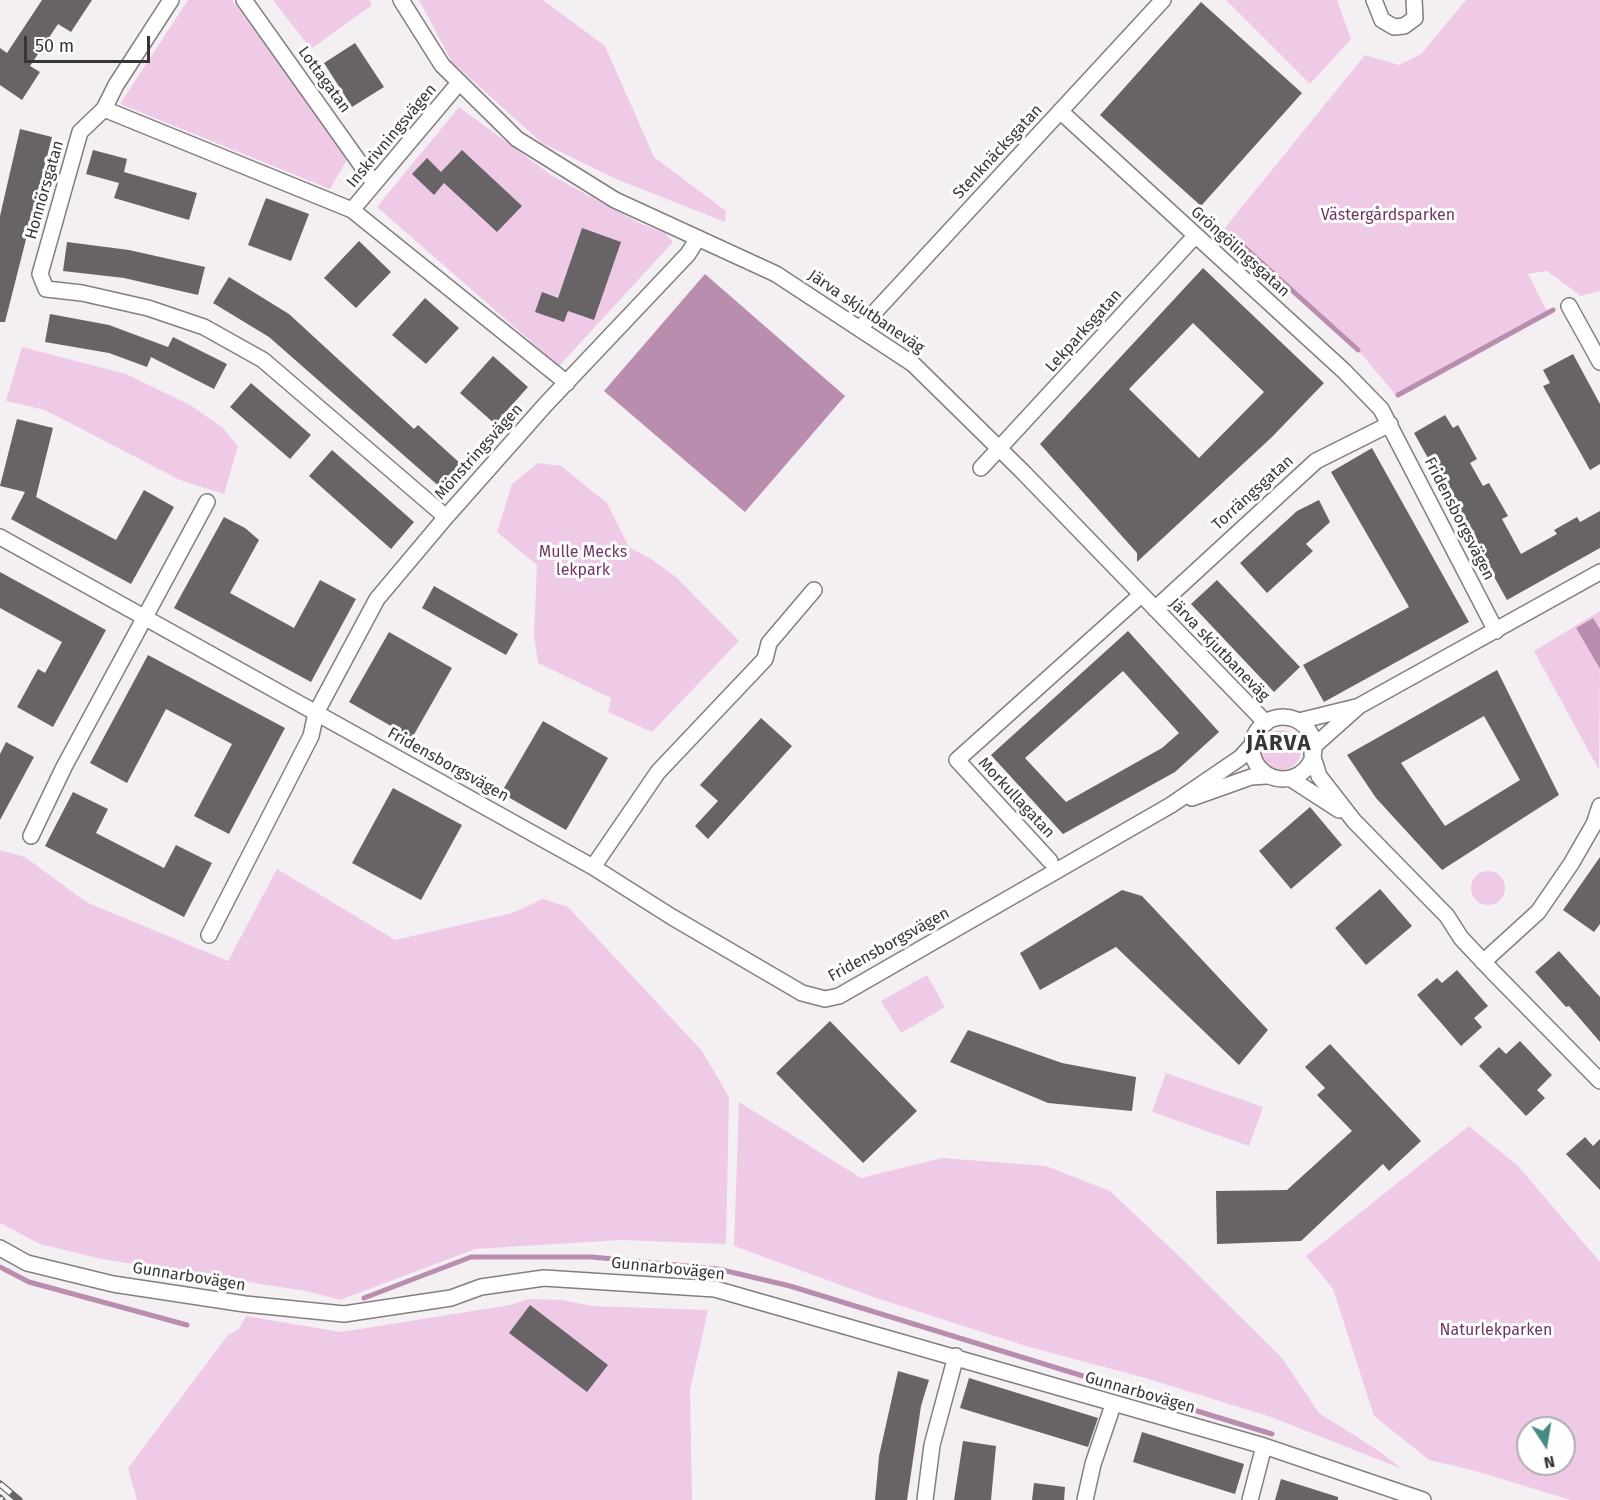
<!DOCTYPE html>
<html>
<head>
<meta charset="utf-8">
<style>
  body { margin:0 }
  #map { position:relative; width:1600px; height:1500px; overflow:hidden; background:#f4eff3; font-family:"Fira Sans",sans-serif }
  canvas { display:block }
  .north { position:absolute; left:1516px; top:1416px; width:60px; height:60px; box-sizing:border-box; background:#fffefe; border:2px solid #afaeae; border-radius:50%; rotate:168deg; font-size:16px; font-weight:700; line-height:24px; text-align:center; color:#373637 }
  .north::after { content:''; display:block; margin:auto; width:21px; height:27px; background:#458b82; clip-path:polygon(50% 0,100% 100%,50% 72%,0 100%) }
  .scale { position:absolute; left:24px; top:36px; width:126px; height:27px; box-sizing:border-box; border:3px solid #373637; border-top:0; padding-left:8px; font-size:18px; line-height:21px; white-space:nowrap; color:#373637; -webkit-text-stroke:4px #fffefe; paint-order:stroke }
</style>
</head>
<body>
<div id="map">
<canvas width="1600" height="1500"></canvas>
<div class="north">N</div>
<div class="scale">50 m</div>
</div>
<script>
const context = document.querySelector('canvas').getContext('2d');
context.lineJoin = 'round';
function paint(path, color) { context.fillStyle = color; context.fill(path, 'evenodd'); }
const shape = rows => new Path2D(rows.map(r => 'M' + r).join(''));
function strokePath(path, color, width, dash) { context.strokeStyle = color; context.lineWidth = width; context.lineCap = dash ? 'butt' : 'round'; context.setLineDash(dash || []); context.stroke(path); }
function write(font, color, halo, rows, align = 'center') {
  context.font = font + ' "Fira Sans",sans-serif'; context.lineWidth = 6; context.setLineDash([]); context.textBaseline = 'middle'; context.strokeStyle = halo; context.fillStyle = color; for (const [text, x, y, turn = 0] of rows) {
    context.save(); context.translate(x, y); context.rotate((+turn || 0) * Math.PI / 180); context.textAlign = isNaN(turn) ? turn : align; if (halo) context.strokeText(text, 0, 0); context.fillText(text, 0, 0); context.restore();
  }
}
const green = shape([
  [188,0,232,0,348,158,330,189,120,104],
  [273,0,369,0,372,5,311,49],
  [419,0,543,0,605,46,654,157,726,211,725,222,616,179,542,143,452,62],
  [1226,0,1337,0,1351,39,1310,84],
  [1466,0,1600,0,1600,291,1581,296,1547,271,1528,274,1547,311,1395,394,1358,350,1224,229,1365,55,1399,65,1421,54],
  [459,107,551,175,639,223,665,233,673,242,559,366,377,207],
  [22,347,126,374,190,405,223,428,238,446,224,494,180,480,45,410,6,401],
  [538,463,561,466,607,503,629,547,651,559,676,577,739,641,652,732,608,712,611,698,538,663,534,635,537,565,497,532,512,484],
  [1600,611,1600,629,1593,618,1576,628,1600,669,1599,770,1534,651],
  '1261 750a20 20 0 1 1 40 0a20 20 0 1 1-40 0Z',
  [0,850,25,857,86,902,228,961,277,869,395,940,512,913,543,899,568,907,702,1051,729,1097,726,1244,621,1240,475,1249,340,1300,306,1291,101,1259,40,1244,0,1223],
  '1471 888a17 17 0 1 1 34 0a17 17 0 1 1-34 0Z',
  [927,975,945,1007,901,1033,881,1001],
  [1166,1073,1263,1107,1249,1146,1152,1112],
  [739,1102,861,1178,942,1158,1046,1166,1110,1191,1179,1256,1282,1358,1319,1413,1379,1451,1402,1469,1271,1417,1142,1377,1029,1347,876,1298,734,1246],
  [1469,1126,1518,1166,1600,1262,1600,1500,1571,1500,1472,1470,1429,1460,1374,1416,1333,1289,1306,1256],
  [1528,1428,1564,1428,1564,1464,1528,1464],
  [529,1299,562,1300,592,1306,708,1310,690,1390,692,1500,137,1500,128,1468,228,1335,239,1329,246,1316,341,1332,510,1305]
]);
const water = shape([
  [705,274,845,396,745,512,604,391],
  [1593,618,1600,629,1600,669,1576,628]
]);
const stream = shape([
  [1233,237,1358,350],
  [1398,395,1553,310],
  [0,1267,29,1282,187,1325],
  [364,1298,471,1257,592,1257,718,1269,790,1286,1272,1434]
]);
const building = shape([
  [42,0,92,0,71,32,58,24,30,66,40,72,22,100,0,85,0,48,7,53],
  [1201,2,1302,93,1201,206,1100,115],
  [355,43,384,87,352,107,324,63],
  [20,129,52,137,5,322,0,322,0,216],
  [93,150,127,159,124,172,197,193,189,220,114,198,119,183,86,174],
  [462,150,522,206,497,232,444,183,434,195,412,174,427,158,441,172],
  [266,198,309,214,291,261,248,245],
  [582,228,621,242,594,320,568,311,564,322,535,312,542,292,558,298],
  [359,241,391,272,356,308,324,278],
  [67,242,129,250,205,267,198,295,124,278,63,271],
  [1203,268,1324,383,1272,437,1137,562,1137,553,1040,444],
  [1193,323,1264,392,1199,458,1129,389],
  [229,277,289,314,414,429,418,425,462,465,441,488,269,337,213,303],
  [425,298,459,328,426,364,392,335],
  [50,314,109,325,168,347,173,337,227,364,214,389,151,357,147,367,109,353,45,342],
  [1573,354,1600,404,1600,464,1590,470,1543,386,1550,383,1543,370],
  [493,356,528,387,495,424,460,393],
  [251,383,311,435,290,459,230,407],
  [1445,415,1453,428,1458,425,1477,459,1470,463,1483,486,1489,483,1508,516,1502,519,1521,554,1557,534,1554,530,1577,517,1580,522,1600,511,1600,548,1507,600,1414,433],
  [17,419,53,428,36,497,116,540,144,490,174,507,131,584,11,519,25,492,0,486],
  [1372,448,1469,622,1324,702,1303,665,1409,607,1331,472],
  [332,450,414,522,391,549,309,476],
  [1319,500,1330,522,1306,544,1313,551,1267,593,1240,563,1297,511],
  [224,517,245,528,259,540,230,593,294,628,320,580,356,599,311,682,174,608],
  [0,572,106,630,53,727,17,707,38,669,45,673,62,642,0,608],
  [1217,580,1300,667,1274,692,1191,604],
  [434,586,518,634,506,655,422,608],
  [1128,631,1219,732,1175,772,1063,834,991,755],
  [1123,671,1179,733,1162,748,1066,802,1025,758],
  [389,632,452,668,412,738,349,702],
  [148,655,285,728,229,834,194,816,232,744,166,709,127,783,90,763],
  [1497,670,1559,795,1442,870,1376,798,1347,755],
  [1484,716,1520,780,1445,826,1401,763],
  [761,718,792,746,708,839,695,826,718,801,700,785],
  [543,721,608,758,566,830,501,793],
  [6,742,34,757,0,820,0,754],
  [393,788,462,825,421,900,352,863],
  [73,792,108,809,96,833,164,868,176,845,212,863,184,917,45,846],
  [1310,807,1342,845,1291,889,1259,851],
  [1600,857,1600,924,1594,932,1563,910],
  [1380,889,1412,926,1366,965,1335,928],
  [1122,890,1142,896,1268,1030,1239,1065,1116,947,1040,990,1020,953],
  [1559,951,1600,997,1600,1042,1569,1006,1566,1007,1535,972],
  [1457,970,1488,1006,1474,1018,1482,1027,1461,1046,1417,995,1437,978,1442,983],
  [830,1021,917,1111,863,1163,776,1073],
  [968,1030,1062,1063,1136,1077,1132,1111,1048,1103,950,1062],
  [1520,1041,1552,1075,1537,1090,1545,1098,1526,1116,1479,1066,1499,1047,1506,1054],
  [1330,1044,1421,1141,1389,1171,1383,1164,1301,1241,1217,1244,1216,1191,1287,1190,1352,1131,1317,1095,1325,1088,1305,1067],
  [1585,1137,1593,1146,1600,1139,1600,1190,1566,1154],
  [530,1305,608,1365,587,1392,509,1333],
  [898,1371,929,1380,921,1406,907,1500,875,1500,879,1456],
  [969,1378,1098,1418,1088,1447,960,1408],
  [1142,1432,1244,1464,1235,1494,1133,1462],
  [963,1441,996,1446,991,1500,954,1500],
  [1281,1479,1338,1497,1338,1500,1275,1500],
  [1034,1483,1065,1487,1064,1500,1032,1500]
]);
const minor = shape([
  [244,0,374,183],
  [401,0,442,65,517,139,615,200,776,274,913,364,1022,471,1266,723],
  [1374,0,1382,20,1394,27,1404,26,1415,18,1414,0],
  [104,109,116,85,171,0],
  [1060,111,1344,371,1381,409,1496,631],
  [352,210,458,84],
  [1569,306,1600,362],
  [860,328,1163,0],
  [981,468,1195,236],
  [446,517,263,360,204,327,148,308,82,293,46,289,40,274,80,132,104,109,352,210,567,383],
  [0,537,593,867,672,917,802,993,825,999,839,996,1171,805,1240,758,1254,743],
  [1155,609,1316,461,1390,424],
  '1252 748a31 31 0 1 1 62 0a31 31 0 1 1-62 0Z',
  [1299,721,1356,707],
  [1314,746,1359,706,1600,572],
  [1312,754,1319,776,1354,821,1447,916,1461,938,1494,973,1600,1081],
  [1291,779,1339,810],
  [1192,798,1251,777,1266,776],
  [31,836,64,767,207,502],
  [1050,861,957,760,1141,595],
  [593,867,658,772,765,659,769,643,814,590],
  [209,935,311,736,316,713,377,599,446,517,546,404,688,254,698,238],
  [1483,962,1538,912,1571,864,1594,824,1600,806],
  [0,1248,27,1263,113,1284,245,1304,344,1314,451,1298,481,1287,544,1278,715,1289,1264,1446,1423,1500],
  [925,1500,932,1445,956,1356],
  [1085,1500,1093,1464,1113,1405],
  [1250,1500,1264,1446]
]);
const rail = shape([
  [0,1484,19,1500],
  [0,1498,2,1500]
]);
const streetNames = [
  ["Lottagatan",324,80,54],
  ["Inskrivningsvägen",392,136,-50],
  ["Stenknäcksgatan",998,152,-47],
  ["Honnörsgatan",45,190,-74],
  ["Gröngölingsgatan",1240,252,42],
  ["Järva skjutbaneväg",866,312,34],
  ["Lekparksgatan",1084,331,-48],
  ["Mönstringsvägen",479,452,-48],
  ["Torrängsgatan",1253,493,-42],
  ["Fridensborgsvägen",1459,519,63],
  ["Järva skjutbaneväg",1219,650,46],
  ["Fridensborgsvägen",448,765,29],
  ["Morkullagatan",1016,798,47],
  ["Fridensborgsvägen",889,945,-29],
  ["Gunnarbovägen",668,1269,6],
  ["Gunnarbovägen",189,1277,9],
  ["Gunnarbovägen",1140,1393,16]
];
const parkNames = [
  ["Västergårdsparken",1388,216],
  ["Mulle Mecks",583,553],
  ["lekpark",583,571],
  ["Naturlekparken",1496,1331]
];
const districtNames = [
  ["JÄRVA",1279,744]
];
paint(green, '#efcae6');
paint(water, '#b88dae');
strokePath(stream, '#b88dae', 5);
paint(building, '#676366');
strokePath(minor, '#837e82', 18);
strokePath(minor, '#fff', 15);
strokePath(rail, '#686668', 7);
strokePath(rail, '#fffefe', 4.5, [14]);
write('16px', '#373637', '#fffefe', streetNames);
write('16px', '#6e3663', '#fffefe', parkNames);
context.letterSpacing = '1.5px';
write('bold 22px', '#373637', '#fffefe', districtNames);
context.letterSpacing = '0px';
</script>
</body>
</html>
